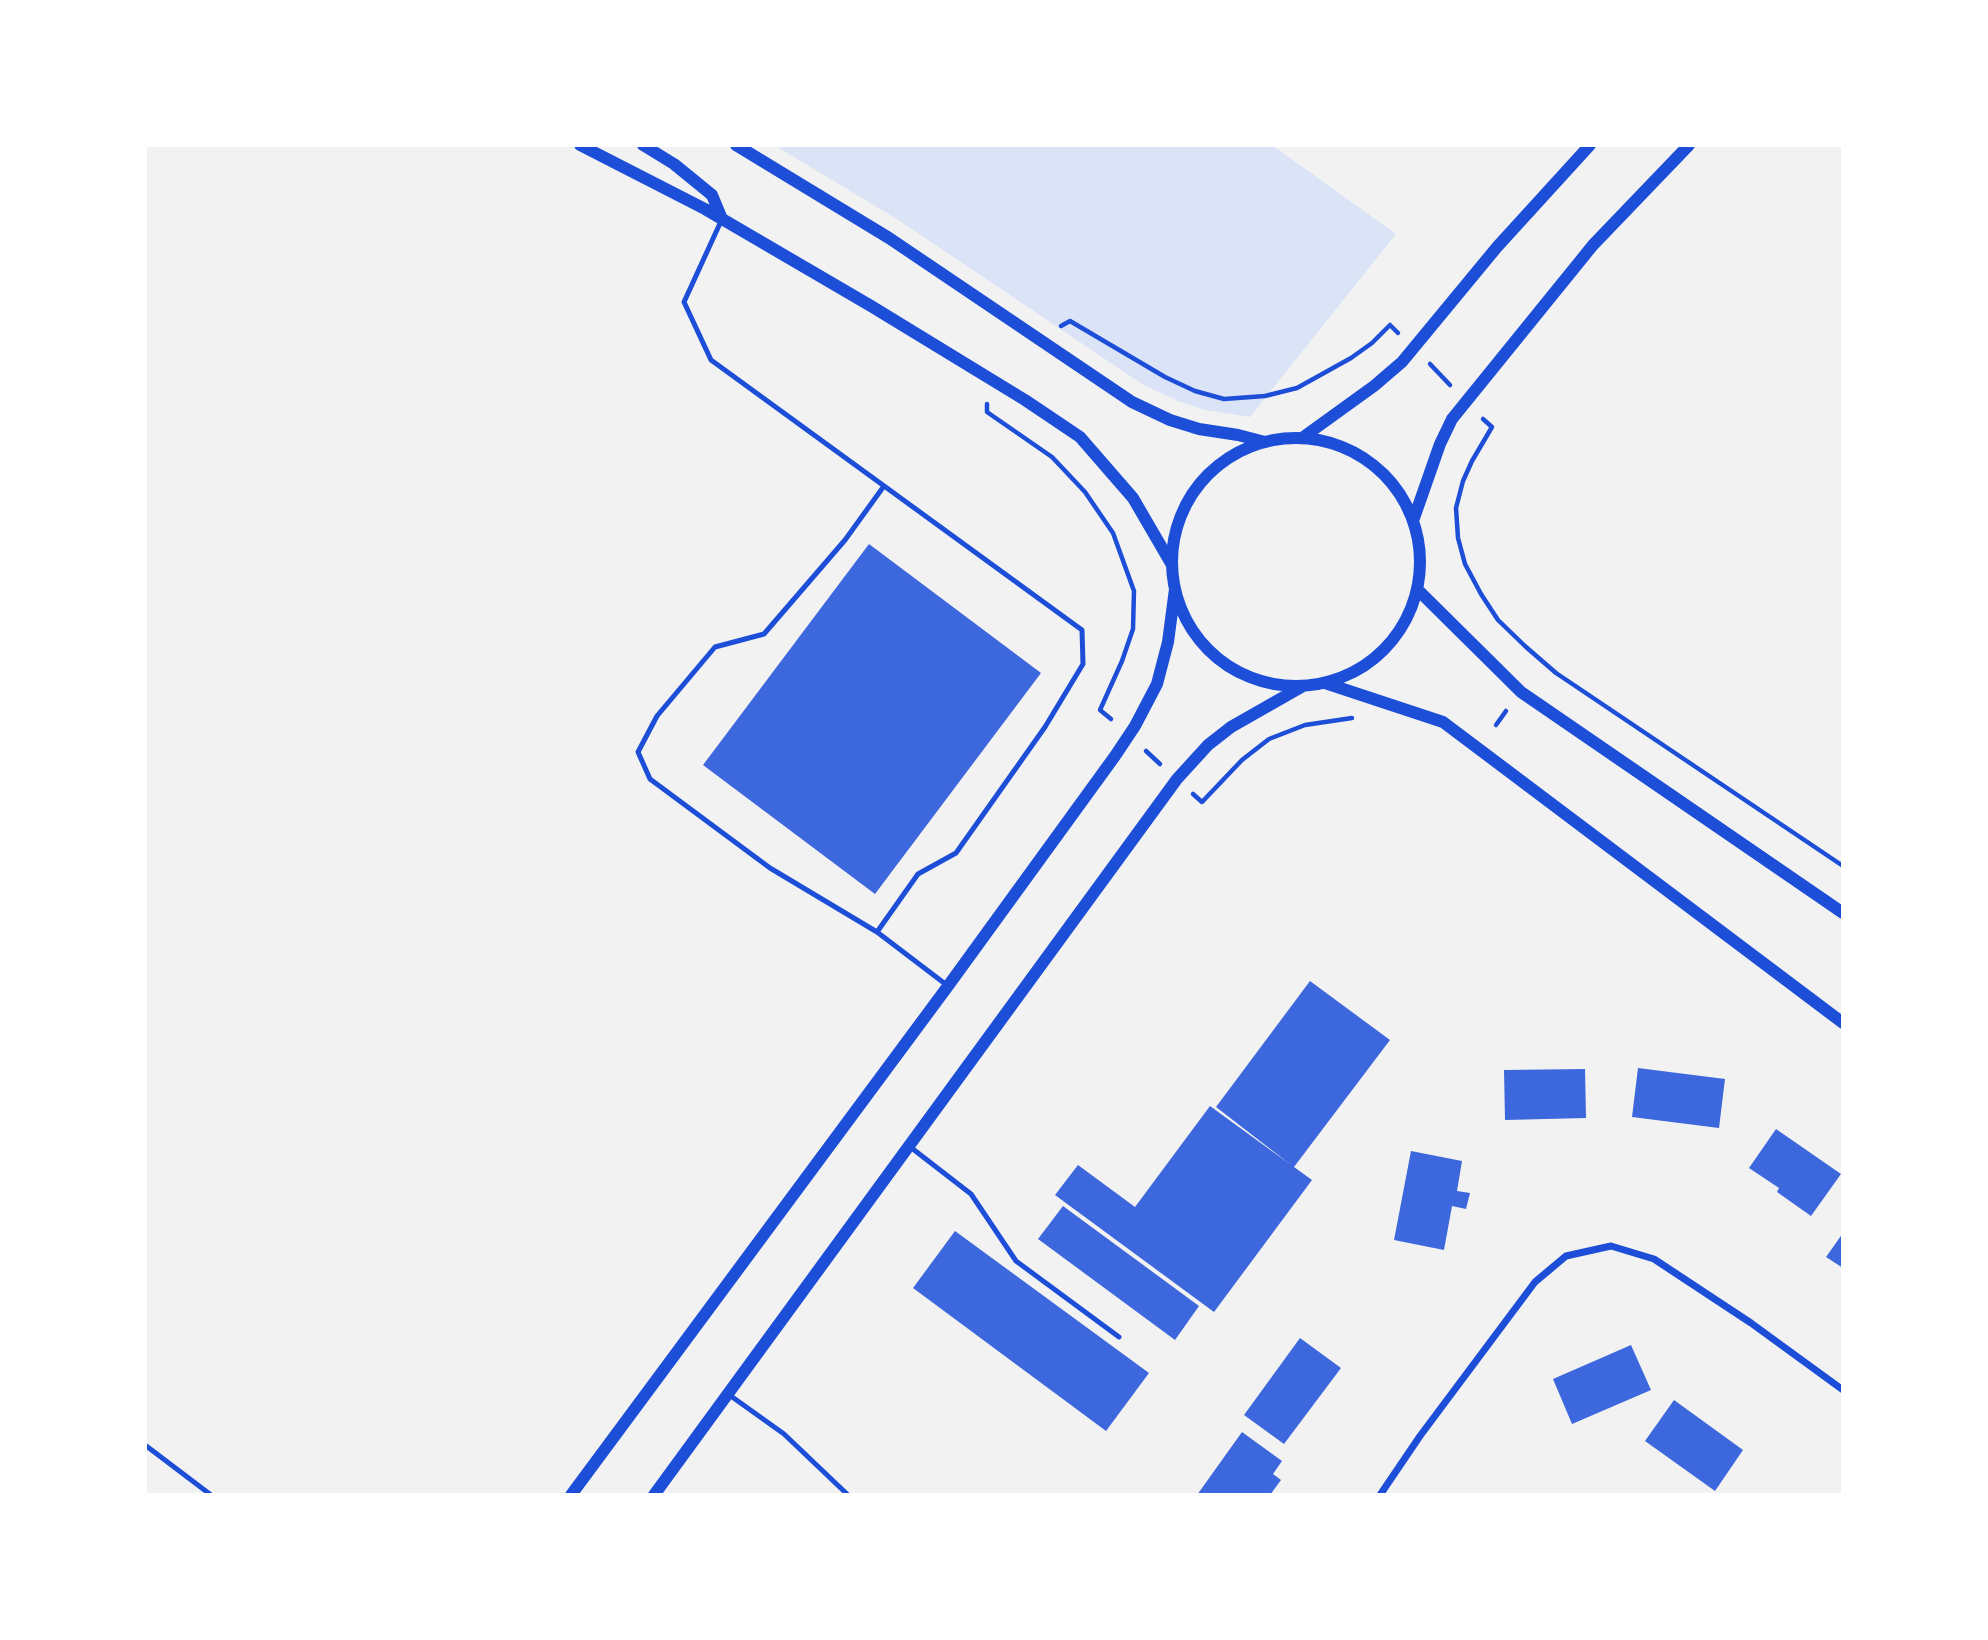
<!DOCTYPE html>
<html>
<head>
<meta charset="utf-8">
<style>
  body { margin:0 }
  #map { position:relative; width:1988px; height:1640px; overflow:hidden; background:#f2f2f2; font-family:Jost,sans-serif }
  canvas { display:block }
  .frame { position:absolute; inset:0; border:147px solid #fff; pointer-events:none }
</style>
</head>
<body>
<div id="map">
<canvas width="1988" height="1640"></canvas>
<div class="frame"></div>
</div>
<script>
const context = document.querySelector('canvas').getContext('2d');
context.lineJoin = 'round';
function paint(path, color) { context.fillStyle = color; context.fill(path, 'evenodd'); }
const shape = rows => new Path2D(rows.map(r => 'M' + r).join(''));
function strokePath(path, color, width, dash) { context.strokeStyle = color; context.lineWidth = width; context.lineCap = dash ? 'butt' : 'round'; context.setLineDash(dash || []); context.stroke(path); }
const green = shape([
  [774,145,1272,145,1396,234,1250,417,1205,410,1178,401,1142,384,900,221]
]);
const building = shape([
  [869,544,1041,673,875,894,703,765],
  [1310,981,1390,1040,1294,1167,1312,1180,1214,1312,1055,1195,1078,1165,1135,1207,1210,1106,1291,1165,1216,1107],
  [1638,1068,1725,1079,1719,1128,1632,1117],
  [1585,1069,1586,1118,1505,1120,1504,1070],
  [1776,1129,1841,1174,1811,1216,1777,1192,1779,1188,1749,1168],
  [1411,1151,1462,1161,1457,1191,1470,1193,1466,1209,1452,1206,1444,1250,1394,1240],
  [1063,1206,1199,1306,1175,1340,1038,1239],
  [955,1231,1149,1373,1106,1431,913,1288],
  [1843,1233,1843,1268,1826,1257],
  [1300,1338,1341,1368,1284,1444,1244,1415],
  [1631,1345,1651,1390,1572,1424,1553,1379],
  [1674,1400,1743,1450,1715,1491,1645,1441],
  [1242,1432,1282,1461,1273,1474,1281,1480,1270,1495,1258,1493,1257,1495,1197,1495]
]);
const path = shape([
  [1061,326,1070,321,1165,377,1195,391,1224,399,1265,396,1297,388,1351,358,1372,343,1390,325,1398,333],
  [1430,364,1450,385],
  [987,404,987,412,1052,457,1085,492,1113,533,1134,591,1133,629,1122,661,1100,710,1111,719],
  [1483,419,1492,427,1472,461,1463,481,1456,508,1458,538,1465,564,1481,594,1498,620,1526,647,1556,673,1843,866],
  [1496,725,1506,711],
  [1146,751,1160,764],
  [1193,794,1202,802,1242,760,1269,739,1305,725,1352,718]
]);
const service = shape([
  [722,219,684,302,711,360,1082,630,1083,664,1045,727,956,853,918,874,877,932],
  [884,486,845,540,764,634,715,647,657,716,638,752,650,779,770,868,877,932,948,986],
  [909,1146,971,1194,1016,1261,1119,1337],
  [728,1394,784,1434,848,1495],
  [145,1445,211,1495]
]);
const minor = shape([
  [1380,1495,1420,1436,1535,1282,1566,1256,1611,1246,1654,1259,1751,1323,1843,1390]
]);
const tertiary = shape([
  [580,145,705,209,871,306,1025,400,1080,437,1133,498,1172,565],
  [643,145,674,164,712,195,722,219],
  [736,145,889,238,1132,402,1170,420,1199,429,1238,435,1265,442],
  [1302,438,1374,386,1402,362,1497,247,1590,145],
  '1172 562a124 124 0 1 1 248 0a124 124 0 1 1-248 0Z',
  [1413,521,1440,444,1452,419,1593,245,1689,145],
  [1417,589,1521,692,1843,913],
  [1325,683,1443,722,1843,1023],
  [571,1495,948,986,1115,756,1135,726,1157,684,1168,642,1175,589],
  [654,1495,1177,779,1208,745,1231,727,1303,686]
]);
paint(green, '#dbe4f7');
paint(building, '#3d67dc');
strokePath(path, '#1d4ed8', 4.5);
strokePath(service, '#1d4ed8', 5);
strokePath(minor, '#1d4ed8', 7);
strokePath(tertiary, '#1d4ed8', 12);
</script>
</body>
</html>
